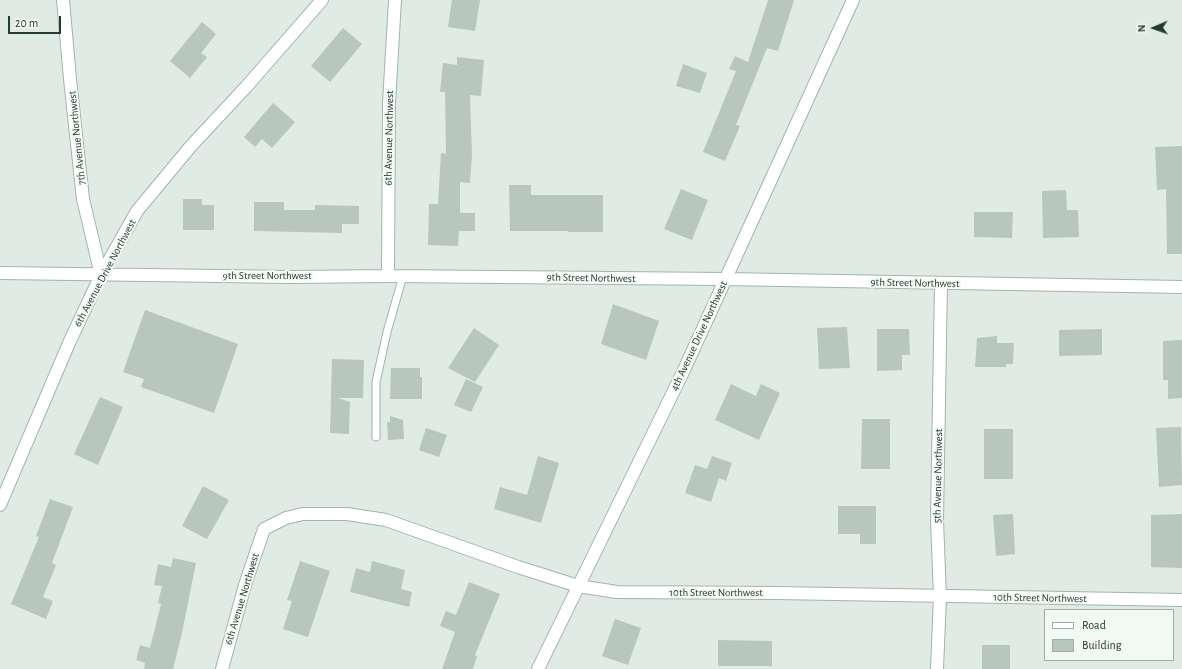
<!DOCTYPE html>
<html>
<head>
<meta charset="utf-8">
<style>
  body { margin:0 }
  #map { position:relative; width:1182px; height:669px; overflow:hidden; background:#e1ebe5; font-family:"Alegreya Sans",sans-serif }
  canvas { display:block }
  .legend { position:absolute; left:1044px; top:609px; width:130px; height:52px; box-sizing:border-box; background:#f2f8f4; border:1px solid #9fada6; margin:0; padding:5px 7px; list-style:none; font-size:12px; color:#223c31 }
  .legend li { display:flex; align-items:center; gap:8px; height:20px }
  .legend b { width:20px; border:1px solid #9fada6 }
  .north { position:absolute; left:1134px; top:8px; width:40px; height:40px; -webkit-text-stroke:3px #f2f8f4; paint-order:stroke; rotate:268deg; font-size:11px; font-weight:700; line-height:16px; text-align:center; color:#223c31 }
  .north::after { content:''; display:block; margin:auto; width:14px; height:18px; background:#223c31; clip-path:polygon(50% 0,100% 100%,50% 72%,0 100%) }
  .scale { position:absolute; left:8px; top:16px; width:53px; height:18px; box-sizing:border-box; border:2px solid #223c31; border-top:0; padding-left:5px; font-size:12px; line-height:14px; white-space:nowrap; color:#223c31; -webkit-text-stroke:3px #f2f8f4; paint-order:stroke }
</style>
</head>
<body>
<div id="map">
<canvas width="1182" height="669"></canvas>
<ul class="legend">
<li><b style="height:5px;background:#fff"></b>Road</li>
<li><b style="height:11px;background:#b7c6be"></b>Building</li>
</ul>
<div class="north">N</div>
<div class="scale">20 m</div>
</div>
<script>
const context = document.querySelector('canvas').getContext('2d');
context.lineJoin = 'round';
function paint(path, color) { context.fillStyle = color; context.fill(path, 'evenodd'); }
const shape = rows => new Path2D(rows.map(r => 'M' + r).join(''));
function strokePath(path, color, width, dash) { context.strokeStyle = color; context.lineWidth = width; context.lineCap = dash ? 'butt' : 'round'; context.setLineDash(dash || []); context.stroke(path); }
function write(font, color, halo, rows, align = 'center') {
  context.font = font + ' "Alegreya Sans",sans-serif'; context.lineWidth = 4; context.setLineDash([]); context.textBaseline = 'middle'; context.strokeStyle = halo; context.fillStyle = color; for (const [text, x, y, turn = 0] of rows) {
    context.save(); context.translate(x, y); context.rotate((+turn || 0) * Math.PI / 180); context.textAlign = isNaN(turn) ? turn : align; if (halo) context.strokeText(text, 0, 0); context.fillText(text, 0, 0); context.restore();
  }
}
const building = shape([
  [452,0,480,0,475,31,448,27],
  [768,0,794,0,778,51,767,48,736,125,740,126,725,161,703,152,736,71,729,69,735,56,748,62],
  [202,22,216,34,201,53,207,57,190,78,170,61],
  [343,28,362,44,330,82,311,66],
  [457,57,484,60,481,96,470,95,472,155,470,183,460,182,460,213,475,213,475,231,459,231,458,246,428,245,429,204,438,204,441,153,446,154,445,92,440,92,443,63,457,65],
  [683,64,707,73,700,93,676,86],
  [273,103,295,122,272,148,262,139,255,147,244,137],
  [1182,146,1182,254,1167,254,1166,189,1157,190,1155,147],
  [509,185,531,185,531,195,603,195,603,232,568,232,568,231,510,231],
  [681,189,708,200,692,240,664,229],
  [1066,190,1067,210,1078,210,1079,237,1043,238,1042,191],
  [183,199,202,199,202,205,214,205,214,230,183,230],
  [254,202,284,202,284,210,315,210,315,205,359,206,359,224,342,224,342,233,254,231],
  [974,212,1013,212,1012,238,974,237],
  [613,304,659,321,646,360,601,344],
  [145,310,238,344,214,413,141,387,144,379,123,372],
  [847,327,850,368,819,369,817,328],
  [474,328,499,345,475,382,448,368],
  [877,329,909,329,910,355,902,355,902,370,877,371],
  [1102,329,1102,355,1059,356,1059,330],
  [997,336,997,343,1014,343,1013,364,1006,364,1006,367,975,367,977,338],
  [1182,340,1182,398,1168,399,1168,380,1163,380,1163,341],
  [332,359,364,360,363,398,338,398,350,402,349,434,330,433],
  [391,368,420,368,420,377,422,377,422,399,390,399],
  [466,379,483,387,471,412,454,405],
  [731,384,756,396,761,384,780,393,759,440,715,420],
  [100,397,123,407,98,465,74,454],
  [390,416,403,420,404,439,388,440,387,422,390,422],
  [862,419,890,419,890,469,861,469],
  [1181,427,1182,485,1159,487,1156,428],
  [426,428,447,435,439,457,419,450],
  [984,429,1013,429,1013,479,984,479],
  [538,456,559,463,541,523,494,509,500,487,527,495],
  [712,456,732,463,726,481,719,478,711,502,685,493,695,465,707,469],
  [203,486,229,500,207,539,182,526],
  [50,499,73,507,52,563,56,565,43,597,53,601,46,619,11,604,39,537,36,536],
  [838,506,876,506,876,544,860,544,860,534,838,534],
  [1013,514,1015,554,996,556,993,515],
  [1182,514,1182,568,1151,567,1151,515],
  [173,558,196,563,182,633,173,669,144,669,145,663,136,660,140,645,150,648,161,604,158,603,162,586,154,585,158,564,171,567],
  [300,561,330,571,308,637,283,629,292,601,287,600],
  [372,561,405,570,401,589,412,592,409,607,350,592,356,568,370,572],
  [469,582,500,594,475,655,477,656,473,669,442,669,455,632,440,626,446,611,456,615],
  [615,619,641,628,628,665,602,656],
  [718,640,772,641,772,666,718,666],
  [982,645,1010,645,1010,669,982,669]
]);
const service = shape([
  [376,437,376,382,387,332,403,276]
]);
const minor = shape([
  [63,0,70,79,83,199,101,275],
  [0,273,293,277,388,276,725,279,1182,287],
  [388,276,389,103,395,0],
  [0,505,69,343,101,275,137,211,191,146,246,87,322,0],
  [222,669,245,585,264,529,286,518,303,514,347,514,386,520,518,567,578,586,617,592,777,593,1182,600],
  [538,669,684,370,853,0],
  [937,669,940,597,937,520,941,283]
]);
const streetNames = [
  ["7th Avenue Northwest",77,138,-96],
  ["6th Avenue Northwest",389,138,-89],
  ["6th Avenue Drive Northwest",105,273,-62],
  ["9th Street Northwest",267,276],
  ["9th Street Northwest",591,278,1],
  ["9th Street Northwest",915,283,1],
  ["4th Avenue Drive Northwest",699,336,-65],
  ["5th Avenue Northwest",938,476,-89],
  ["10th Street Northwest",716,593],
  ["10th Street Northwest",1040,598,1],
  ["6th Avenue Northwest",242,599,-73]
];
paint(building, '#b7c6be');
strokePath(service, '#a4b3ab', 9);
strokePath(minor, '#a4b3ab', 14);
strokePath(service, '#fff', 7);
strokePath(minor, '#fff', 12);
write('11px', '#223c31', '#f2f8f4', streetNames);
</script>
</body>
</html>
